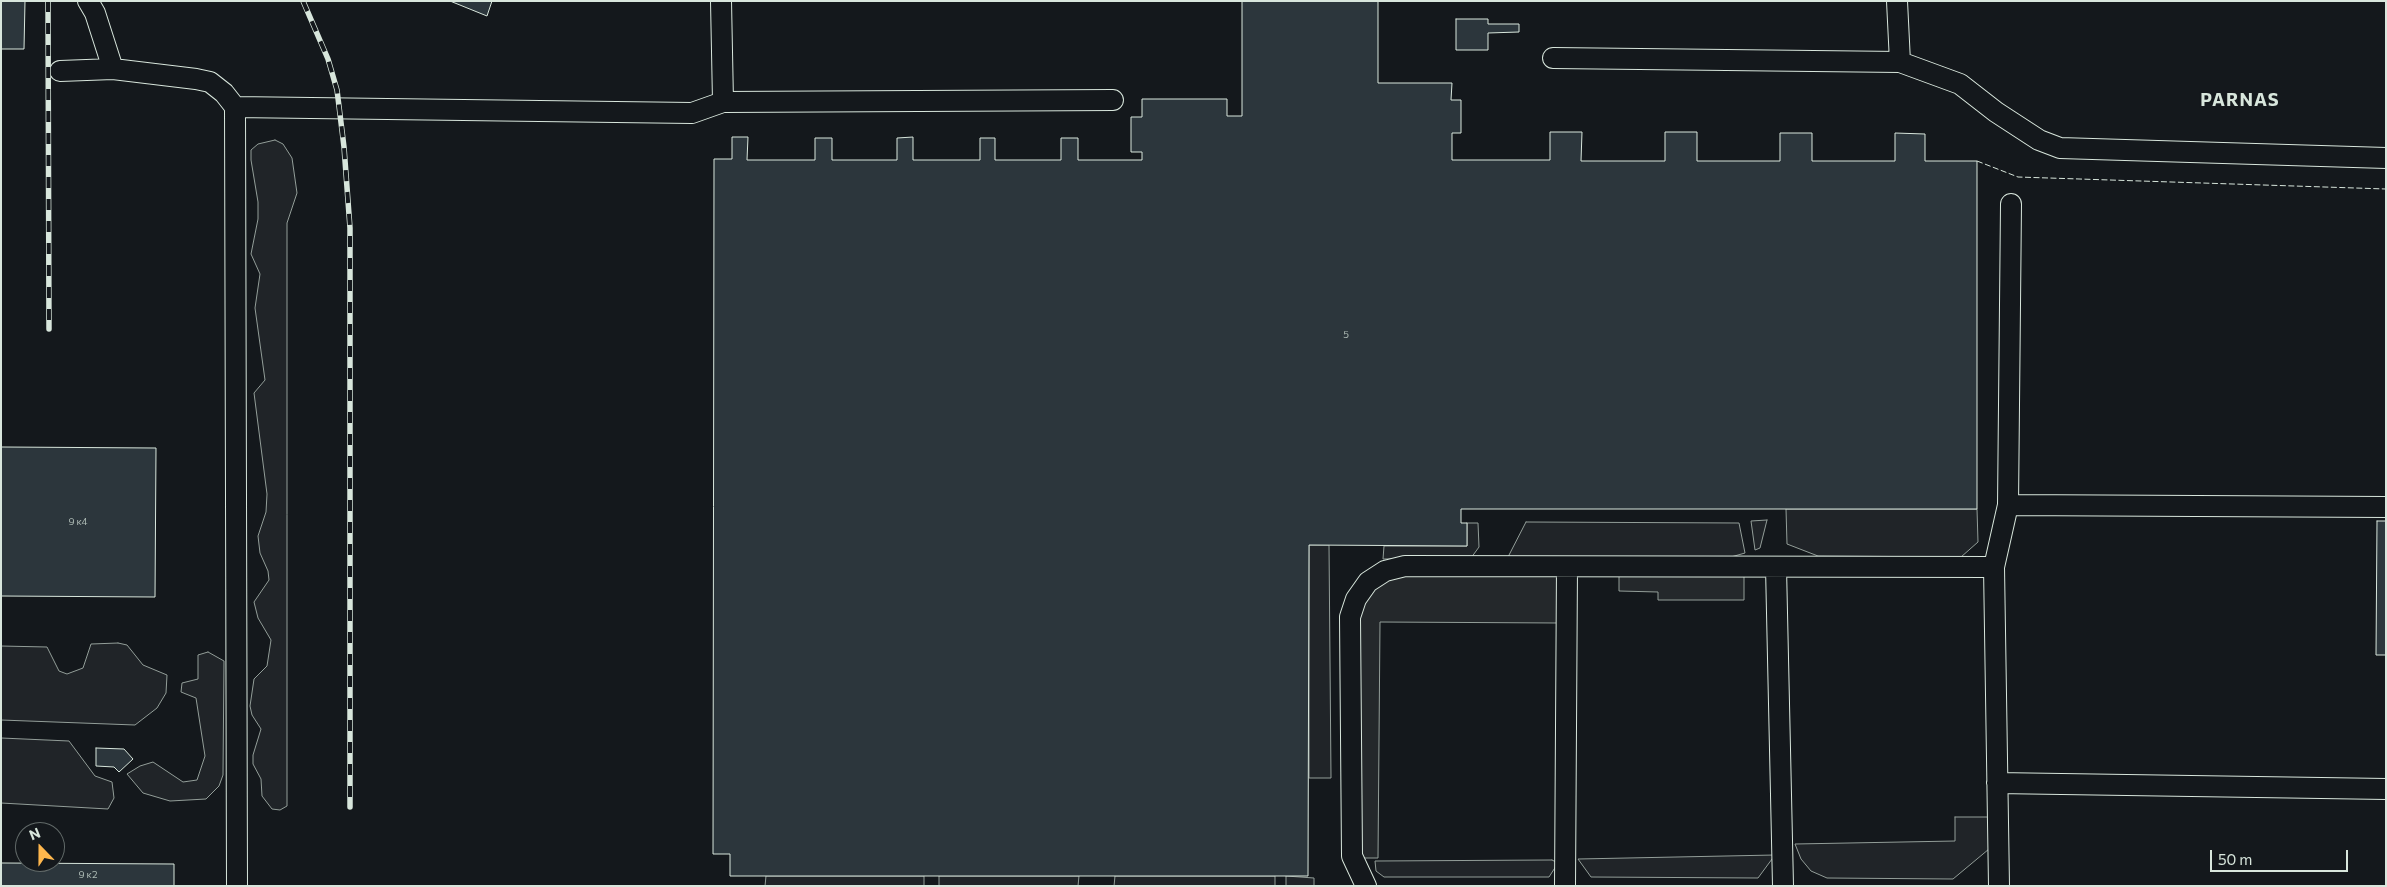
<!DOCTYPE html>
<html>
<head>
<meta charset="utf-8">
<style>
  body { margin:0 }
  #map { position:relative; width:2387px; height:887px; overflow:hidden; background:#14181c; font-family:Commissioner,sans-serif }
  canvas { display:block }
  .frame { position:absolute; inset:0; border:2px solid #d8e6dc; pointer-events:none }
  .north { position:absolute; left:15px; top:822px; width:50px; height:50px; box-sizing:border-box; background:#14181c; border:1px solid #626a69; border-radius:50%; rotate:338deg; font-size:14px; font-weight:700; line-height:20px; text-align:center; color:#d8e6dc }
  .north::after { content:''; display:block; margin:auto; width:18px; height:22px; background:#ffb74d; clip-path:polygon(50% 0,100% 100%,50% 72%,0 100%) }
  .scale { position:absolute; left:2210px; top:850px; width:138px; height:22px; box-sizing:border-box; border:2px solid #d8e6dc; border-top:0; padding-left:6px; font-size:15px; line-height:18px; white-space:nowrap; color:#d8e6dc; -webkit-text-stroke:4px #14181c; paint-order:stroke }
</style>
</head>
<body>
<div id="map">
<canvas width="2387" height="887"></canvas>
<div class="frame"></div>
<div class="north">N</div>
<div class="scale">50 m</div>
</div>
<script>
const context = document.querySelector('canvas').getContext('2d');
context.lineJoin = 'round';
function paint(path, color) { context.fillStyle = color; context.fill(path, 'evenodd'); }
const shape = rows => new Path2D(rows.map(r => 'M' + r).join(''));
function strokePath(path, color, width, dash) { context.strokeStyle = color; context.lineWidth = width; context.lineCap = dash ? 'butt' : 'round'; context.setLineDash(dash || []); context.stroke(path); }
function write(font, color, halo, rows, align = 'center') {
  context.font = font + ' Commissioner,sans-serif'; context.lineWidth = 4; context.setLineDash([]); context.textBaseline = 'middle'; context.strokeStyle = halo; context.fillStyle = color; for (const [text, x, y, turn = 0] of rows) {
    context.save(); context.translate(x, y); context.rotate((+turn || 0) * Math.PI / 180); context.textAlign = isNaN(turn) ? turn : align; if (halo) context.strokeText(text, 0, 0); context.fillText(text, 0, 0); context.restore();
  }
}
const green = shape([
  [275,140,283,144,292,158,297,193,287,223,287,806,280,810,272,809,262,796,261,779,253,764,253,755,261,729,252,715,250,706,254,679,267,666,271,640,258,618,254,602,269,580,268,571,260,553,258,536,266,512,267,494,254,393,265,380,255,308,260,274,251,254,258,219,258,202,251,160,251,150,258,144,275,140],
  [1786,509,1977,509,1978,542,1961,557,1818,556,1787,544,1786,509],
  [1767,520,1760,548,1755,550,1751,521,1767,520],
  [1526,522,1739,523,1745,553,1731,557,1508,557,1526,522],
  [1467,523,1478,523,1479,547,1471,558,1383,559,1384,546,1467,546,1467,523],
  [1309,545,1329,545,1331,778,1309,778,1309,545],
  [118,643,127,645,143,665,167,675,166,693,157,708,135,725,1,720,1,646,47,647,59,671,67,674,83,668,91,644,118,643],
  [208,652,224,661,223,775,219,786,206,799,170,801,143,793,127,774,140,766,153,762,183,782,197,780,205,756,196,698,181,692,182,683,198,679,198,655,208,652],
  [1,738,69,741,95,776,112,782,114,798,108,809,1,803,1,738],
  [1955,817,1989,817,1989,849,1953,879,1827,878,1811,871,1801,859,1795,844,1955,841,1955,817],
  [1775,855,1758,878,1591,877,1578,859,1775,855],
  [1552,860,1558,863,1549,877,1384,877,1376,871,1375,861,1552,860],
  [766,876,924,876,924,886,765,886,766,876],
  [939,876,1079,876,1078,886,939,886,939,876],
  [1115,876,1275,876,1275,886,1114,886,1115,876],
  [1286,876,1314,878,1314,886,1286,886,1286,876]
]);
const parking = shape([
  [1619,572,1744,572,1744,600,1658,600,1658,592,1619,591,1619,572],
  [1395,574,1560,574,1559,623,1380,622,1378,858,1358,858,1360,602,1370,586,1395,574]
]);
const building = shape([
  [1,1,25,1,24,49,1,49,1,1],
  [450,1,492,1,487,16,450,1],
  [1242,1,1378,1,1378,83,1452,83,1451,100,1461,100,1461,133,1452,133,1452,160,1550,160,1550,132,1582,132,1581,161,1665,161,1665,132,1697,132,1697,161,1780,161,1780,133,1812,133,1812,161,1895,161,1895,133,1925,134,1925,161,1977,161,1977,509,1461,509,1461,523,1467,523,1467,546,1309,545,1308,876,730,876,730,854,713,854,714,159,732,159,732,137,748,137,747,160,815,160,815,138,832,138,832,160,897,160,897,138,913,137,913,160,980,160,980,138,995,138,995,160,1061,160,1061,138,1078,138,1078,160,1142,160,1142,152,1131,152,1131,117,1142,117,1142,99,1227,99,1227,116,1242,116,1242,1],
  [1456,19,1488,19,1488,24,1519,24,1519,32,1488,33,1488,50,1456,50,1456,19],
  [1,447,156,448,155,597,1,596,1,447],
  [2377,521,2386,521,2386,655,2376,655,2377,521],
  [96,748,124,749,133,759,119,772,114,767,96,766,96,748],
  [1,863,174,864,174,886,1,886,1,863]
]);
const minor = shape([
  [88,1,95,13,113,69],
  [721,1,723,102],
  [1553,58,1900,62,1897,1],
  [1900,62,1960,84,1996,112,2039,140,2060,148,2386,158],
  [60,71,113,69,196,79,210,82,224,93,235,107,237,886],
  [235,107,692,113,723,102,1113,100],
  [2008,505,2386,507],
  [1776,567,1783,886],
  [1994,567,2008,505,2011,204],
  [1997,783,2386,789],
  [1366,886,1352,856,1350,617,1356,599,1368,582,1385,571,1405,566,1994,567,1999,886],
  [1565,886,1567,567]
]);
const rail = shape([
  [48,1,49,329],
  [303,1,328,59,337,90,344,147,350,228,350,807]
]);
const fence = shape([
  [1977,161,2018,177,2386,189]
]);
const numberNames = [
  ["5",1346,335],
  ["9 к4",78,522],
  ["9 к2",88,875]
];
const districtNames = [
  ["PARNAS",2240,100]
];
paint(green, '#202428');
strokePath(green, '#939e99', 1);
paint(parking, '#24282b');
strokePath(parking, '#939e99', 1);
paint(building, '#2c363c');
strokePath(building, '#d8e6dc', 1);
strokePath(minor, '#d8e6dc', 22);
strokePath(minor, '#14181c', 20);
strokePath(rail, '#d8e6dc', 5.5);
strokePath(rail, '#14181c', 4, [11]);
strokePath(fence, '#d8e6dc', 1, [6, 2.5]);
write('10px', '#adbab4', null, numberNames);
context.letterSpacing = '1px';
write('bold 18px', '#d8e6dc', '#14181c', districtNames);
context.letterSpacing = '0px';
</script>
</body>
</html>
